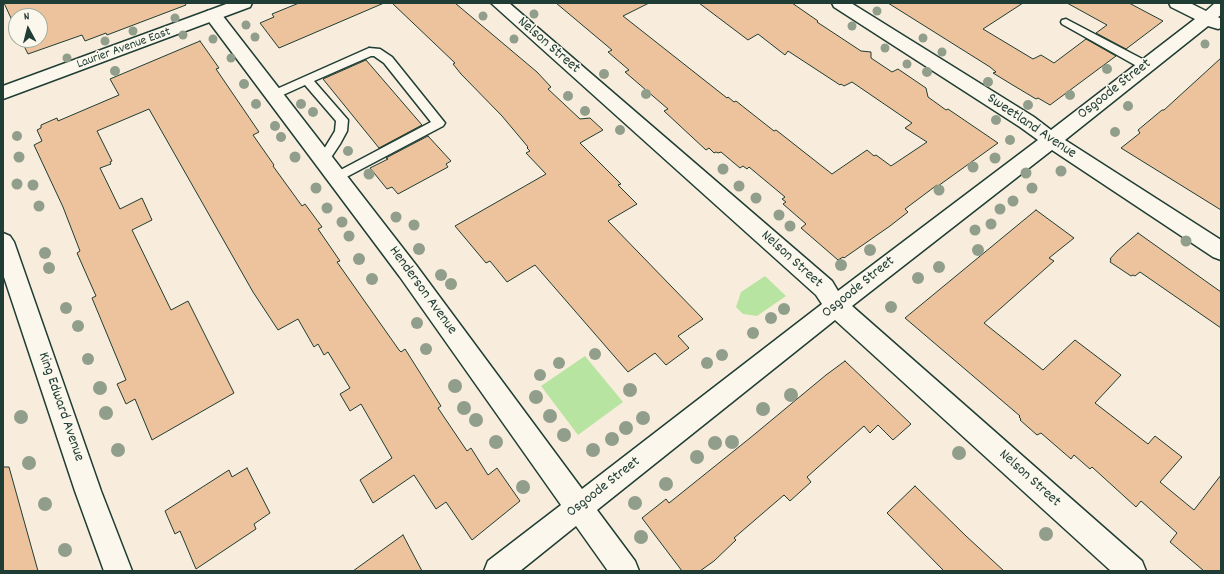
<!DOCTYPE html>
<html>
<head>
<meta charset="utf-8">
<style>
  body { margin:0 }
  #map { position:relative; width:1224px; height:574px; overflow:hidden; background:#f8eddc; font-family:Dekko,sans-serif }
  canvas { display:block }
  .frame { position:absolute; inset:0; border:4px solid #1f3d34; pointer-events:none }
  .north { position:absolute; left:8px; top:8px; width:40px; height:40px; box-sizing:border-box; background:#fbf7ec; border:1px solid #a3ada2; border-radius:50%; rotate:353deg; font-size:11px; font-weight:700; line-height:16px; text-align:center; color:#1f3d34 }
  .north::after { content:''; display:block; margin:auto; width:14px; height:18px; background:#1f3d34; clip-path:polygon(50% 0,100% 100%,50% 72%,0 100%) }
</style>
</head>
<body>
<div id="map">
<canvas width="1224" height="574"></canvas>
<div class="frame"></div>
<div class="north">N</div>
</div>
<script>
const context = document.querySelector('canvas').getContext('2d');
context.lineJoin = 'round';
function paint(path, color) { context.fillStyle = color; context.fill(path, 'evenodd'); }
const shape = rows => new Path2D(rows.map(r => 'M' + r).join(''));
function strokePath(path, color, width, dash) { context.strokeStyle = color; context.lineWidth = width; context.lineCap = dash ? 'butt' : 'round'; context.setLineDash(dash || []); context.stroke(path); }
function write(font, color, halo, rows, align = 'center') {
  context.font = font + ' Dekko,sans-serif'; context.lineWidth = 3; context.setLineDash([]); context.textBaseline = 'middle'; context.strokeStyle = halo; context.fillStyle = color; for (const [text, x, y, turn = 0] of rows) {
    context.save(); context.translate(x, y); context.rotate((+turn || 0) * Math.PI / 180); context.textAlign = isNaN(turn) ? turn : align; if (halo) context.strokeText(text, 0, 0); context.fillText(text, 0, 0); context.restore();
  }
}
const green = shape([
  [765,276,786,296,757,316,743,314,736,307,741,292],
  [585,356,623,402,578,435,541,386]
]);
const building = shape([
  [4,3,185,3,186,5,107,35,106,33,85,41,82,35,28,54,21,40,40,40,40,16,16,16,16,29,4,3],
  [299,3,384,3,279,48,260,23,274,17,272,14,299,3],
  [392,3,455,3,537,72,551,87,548,89,580,119,590,118,603,130,580,143,621,184,618,185,637,204,608,221,703,319,678,336,689,348,666,365,655,353,628,372,535,265,507,282,490,261,486,263,455,226,546,174,526,153,530,151,527,148,528,147,502,116,461,74,453,64,455,63,392,3],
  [556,3,649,3,623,16,727,98,728,97,734,102,736,101,774,131,776,130,832,174,867,150,874,156,876,155,891,166,927,142,905,128,912,123,852,82,844,86,841,84,840,85,788,51,785,55,758,34,748,40,699,3,792,3,818,21,817,22,861,51,871,52,871,58,892,72,898,69,923,86,926,88,928,97,946,110,948,109,998,143,938,186,937,185,905,209,908,212,890,226,844,258,843,257,838,260,801,228,806,224,783,204,786,202,782,199,785,197,749,167,747,169,743,166,740,168,721,152,718,153,716,152,714,153,709,148,706,150,664,111,668,109,625,72,629,70,608,52,612,50,556,3],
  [888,3,1023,3,983,29,1033,59,1041,55,1054,63,1086,39,1116,56,1050,105,1038,98,1036,99,1011,84,993,73,996,72,990,67,888,3],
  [1067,3,1129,3,1163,21,1126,49,1096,33,1107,25,1067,3],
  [200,41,219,68,216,69,259,132,253,135,274,165,273,166,302,206,305,204,322,227,318,229,340,261,337,262,399,350,401,352,405,349,441,406,438,408,467,451,471,448,488,475,497,468,520,501,472,540,446,502,436,509,414,475,373,503,360,480,392,458,361,404,350,411,340,394,350,388,328,352,324,355,318,344,314,347,298,319,278,330,253,292,149,109,97,131,112,161,110,162,111,164,100,168,120,209,142,198,152,220,132,230,171,310,188,301,234,393,152,440,135,399,126,404,117,384,126,380,92,298,96,296,77,253,80,251,63,207,34,145,42,141,37,130,41,128,41,125,57,118,58,121,119,95,110,79,200,41],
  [1221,58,1221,210,1121,148,1140,133,1138,130,1162,110,1164,110,1221,58],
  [366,60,422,125,379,148,323,79,366,60],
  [428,136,451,161,446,164,448,167,398,194,392,187,387,189,370,168,388,159,386,158,428,136],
  [1036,210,1074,238,1049,258,1054,261,984,323,1043,370,1075,340,1121,375,1095,403,1148,444,1155,436,1182,457,1160,482,1194,510,1221,475,1221,571,1204,571,1170,542,1177,533,1141,501,1136,507,1092,467,1090,469,1074,455,1071,459,1041,433,1037,435,1020,420,1021,419,1019,417,1020,416,905,318,1036,210],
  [1138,233,1221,292,1221,328,1140,272,1135,276,1133,275,1131,276,1110,262,1111,260,1110,259,1117,251,1138,233],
  [845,361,911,424,893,440,878,425,870,433,864,426,807,477,811,482,790,501,784,495,734,538,736,540,714,561,700,571,682,571,642,518,666,499,669,503,750,438,826,375,845,361],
  [3,467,9,467,38,571,3,571,3,467],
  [247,468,270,513,254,524,256,529,196,569,180,531,175,534,165,511,229,470,232,477,247,468],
  [915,486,966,536,1004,571,944,571,887,513,915,486],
  [403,535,422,571,353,571,403,535]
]);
const service = shape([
  [1066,19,1150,63,1152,66,1150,69,1142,69,1062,24,1061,22,1062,20,1066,19],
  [369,48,380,49,392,57,445,123,443,126,337,182,333,180,331,177,333,174,431,122,384,63,374,56,371,56,314,81,348,120,347,131,340,144,328,162,324,164,320,162,318,159,335,131,336,121,305,85,274,99,270,98,268,95,270,92,369,48]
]);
const minor = shape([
  [491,3,509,3,832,281,838,291,1038,140,1020,127,834,7,832,3,851,3,1034,117,1051,130,1195,19,1171,7,1169,3,1190,3,1206,11,1215,3,1221,3,1221,15,1218,17,1221,19,1221,28,1218,29,1208,26,1065,140,1221,240,1221,260,1213,257,1052,150,852,306,1142,561,1146,571,1111,571,835,320,597,510,635,561,639,571,608,571,576,526,520,571,484,571,488,561,561,505,400,277,207,19,205,15,207,11,213,10,219,11,416,265,582,489,822,304,816,295,491,3]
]);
const tertiary = shape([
  [229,3,252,3,250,7,3,99,3,86,229,3]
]);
const secondary = shape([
  [3,233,10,236,14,242,101,491,132,571,104,571,75,491,3,274,3,233]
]);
const trees = [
  [877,11,4.5],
  [534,14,4.5],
  [483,16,4.5],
  [175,18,4.5],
  [246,25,4.5],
  [852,26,4.5],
  [133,31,4.5],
  [183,35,4.5],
  [255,37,4.5],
  [923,38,4.5],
  [213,39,4.5],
  [514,39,4.5],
  [105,41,4.5],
  [1205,44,4.5],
  [885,48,4.5],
  [942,52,4.5],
  [67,58,4.5],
  [231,58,4.5],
  [907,64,4.5],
  [1107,69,5],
  [115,71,5],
  [927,72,5],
  [604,74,5],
  [988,82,5],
  [244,84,5],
  [646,94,5],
  [1070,95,5],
  [568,96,5],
  [256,104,5],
  [301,104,5],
  [1028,105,5],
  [1128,106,5],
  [585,111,5],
  [313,112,5],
  [996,120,5],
  [275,126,5],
  [620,130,5],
  [1115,132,5],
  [17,136,5],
  [281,137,5],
  [1010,140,5],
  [348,151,5],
  [19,157,5.5],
  [295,157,5.5],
  [995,158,5.5],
  [973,167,5.5],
  [723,169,5.5],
  [1061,171,5.5],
  [1026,173,5.5],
  [369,174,5.5],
  [17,184,5.5],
  [33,185,5.5],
  [739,186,5.5],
  [316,188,5.5],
  [1032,188,5.5],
  [939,190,5.5],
  [756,198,5.5],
  [1013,201,5.5],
  [39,206,5.5],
  [327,208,5.5],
  [1000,209,5.5],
  [779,215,5.5],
  [396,217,5.5],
  [342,222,5.5],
  [991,224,5.5],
  [414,225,5.5],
  [790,226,5.5],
  [975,230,5.5],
  [349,236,5.5],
  [1186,241,5.5],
  [419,249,6],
  [870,250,6],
  [978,250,6],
  [45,253,6],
  [359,259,6],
  [841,265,6],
  [939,267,6],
  [49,268,6],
  [441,275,6],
  [918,278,6],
  [372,279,6],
  [451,284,6],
  [891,307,6],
  [66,308,6],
  [784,309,6],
  [771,318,6],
  [417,323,6],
  [78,326,6],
  [753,333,6],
  [426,349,6],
  [595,354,6],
  [722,355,6],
  [88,359,6],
  [559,363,6],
  [707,363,6],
  [540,375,6],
  [455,386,7],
  [100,388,7],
  [630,390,7],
  [791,395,7],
  [536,397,7],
  [464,408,7],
  [763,409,7],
  [106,413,7],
  [550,416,7],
  [21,417,7],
  [643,418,7],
  [476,420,7],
  [626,428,7],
  [564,435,7],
  [612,439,7],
  [496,442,7],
  [732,442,7],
  [715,443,7],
  [118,450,7],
  [593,450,7],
  [959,453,7],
  [697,457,7],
  [29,463,7],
  [666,484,7],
  [523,487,7],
  [635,503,7],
  [45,504,7],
  [1046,534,7],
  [641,537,7],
  [65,550,7]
];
const farStreetnames = [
  ["Laurier Avenue East",124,49,-20]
];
const streetNames = [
  ["Nelson Street",548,46,41],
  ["Osgoode Street",1115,90,-38],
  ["Sweetland Avenue",1031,127,34],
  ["Nelson Street",791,260,42],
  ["Osgoode Street",859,288,-39],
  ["Henderson Avenue",422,291,54],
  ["King Edward Avenue",60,407,71],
  ["Nelson Street",1029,479,42],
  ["Osgoode Street",604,488,-38]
];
paint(green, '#b8e4a1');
paint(building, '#ecc39c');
strokePath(building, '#1f3d34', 1);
strokePath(service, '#1f3d34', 3);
strokePath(minor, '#1f3d34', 3);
strokePath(tertiary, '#1f3d34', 3);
strokePath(secondary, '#1f3d34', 3);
paint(service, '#fbf7ec');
paint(minor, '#fbf7ec');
paint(tertiary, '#fbf7ec');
paint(secondary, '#fbf7ec');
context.fillStyle = '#929e8c';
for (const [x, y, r] of trees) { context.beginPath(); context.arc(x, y, r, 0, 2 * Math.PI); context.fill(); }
write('13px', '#1f3d34', '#fbf7ec', farStreetnames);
write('15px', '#1f3d34', '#fbf7ec', streetNames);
</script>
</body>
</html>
